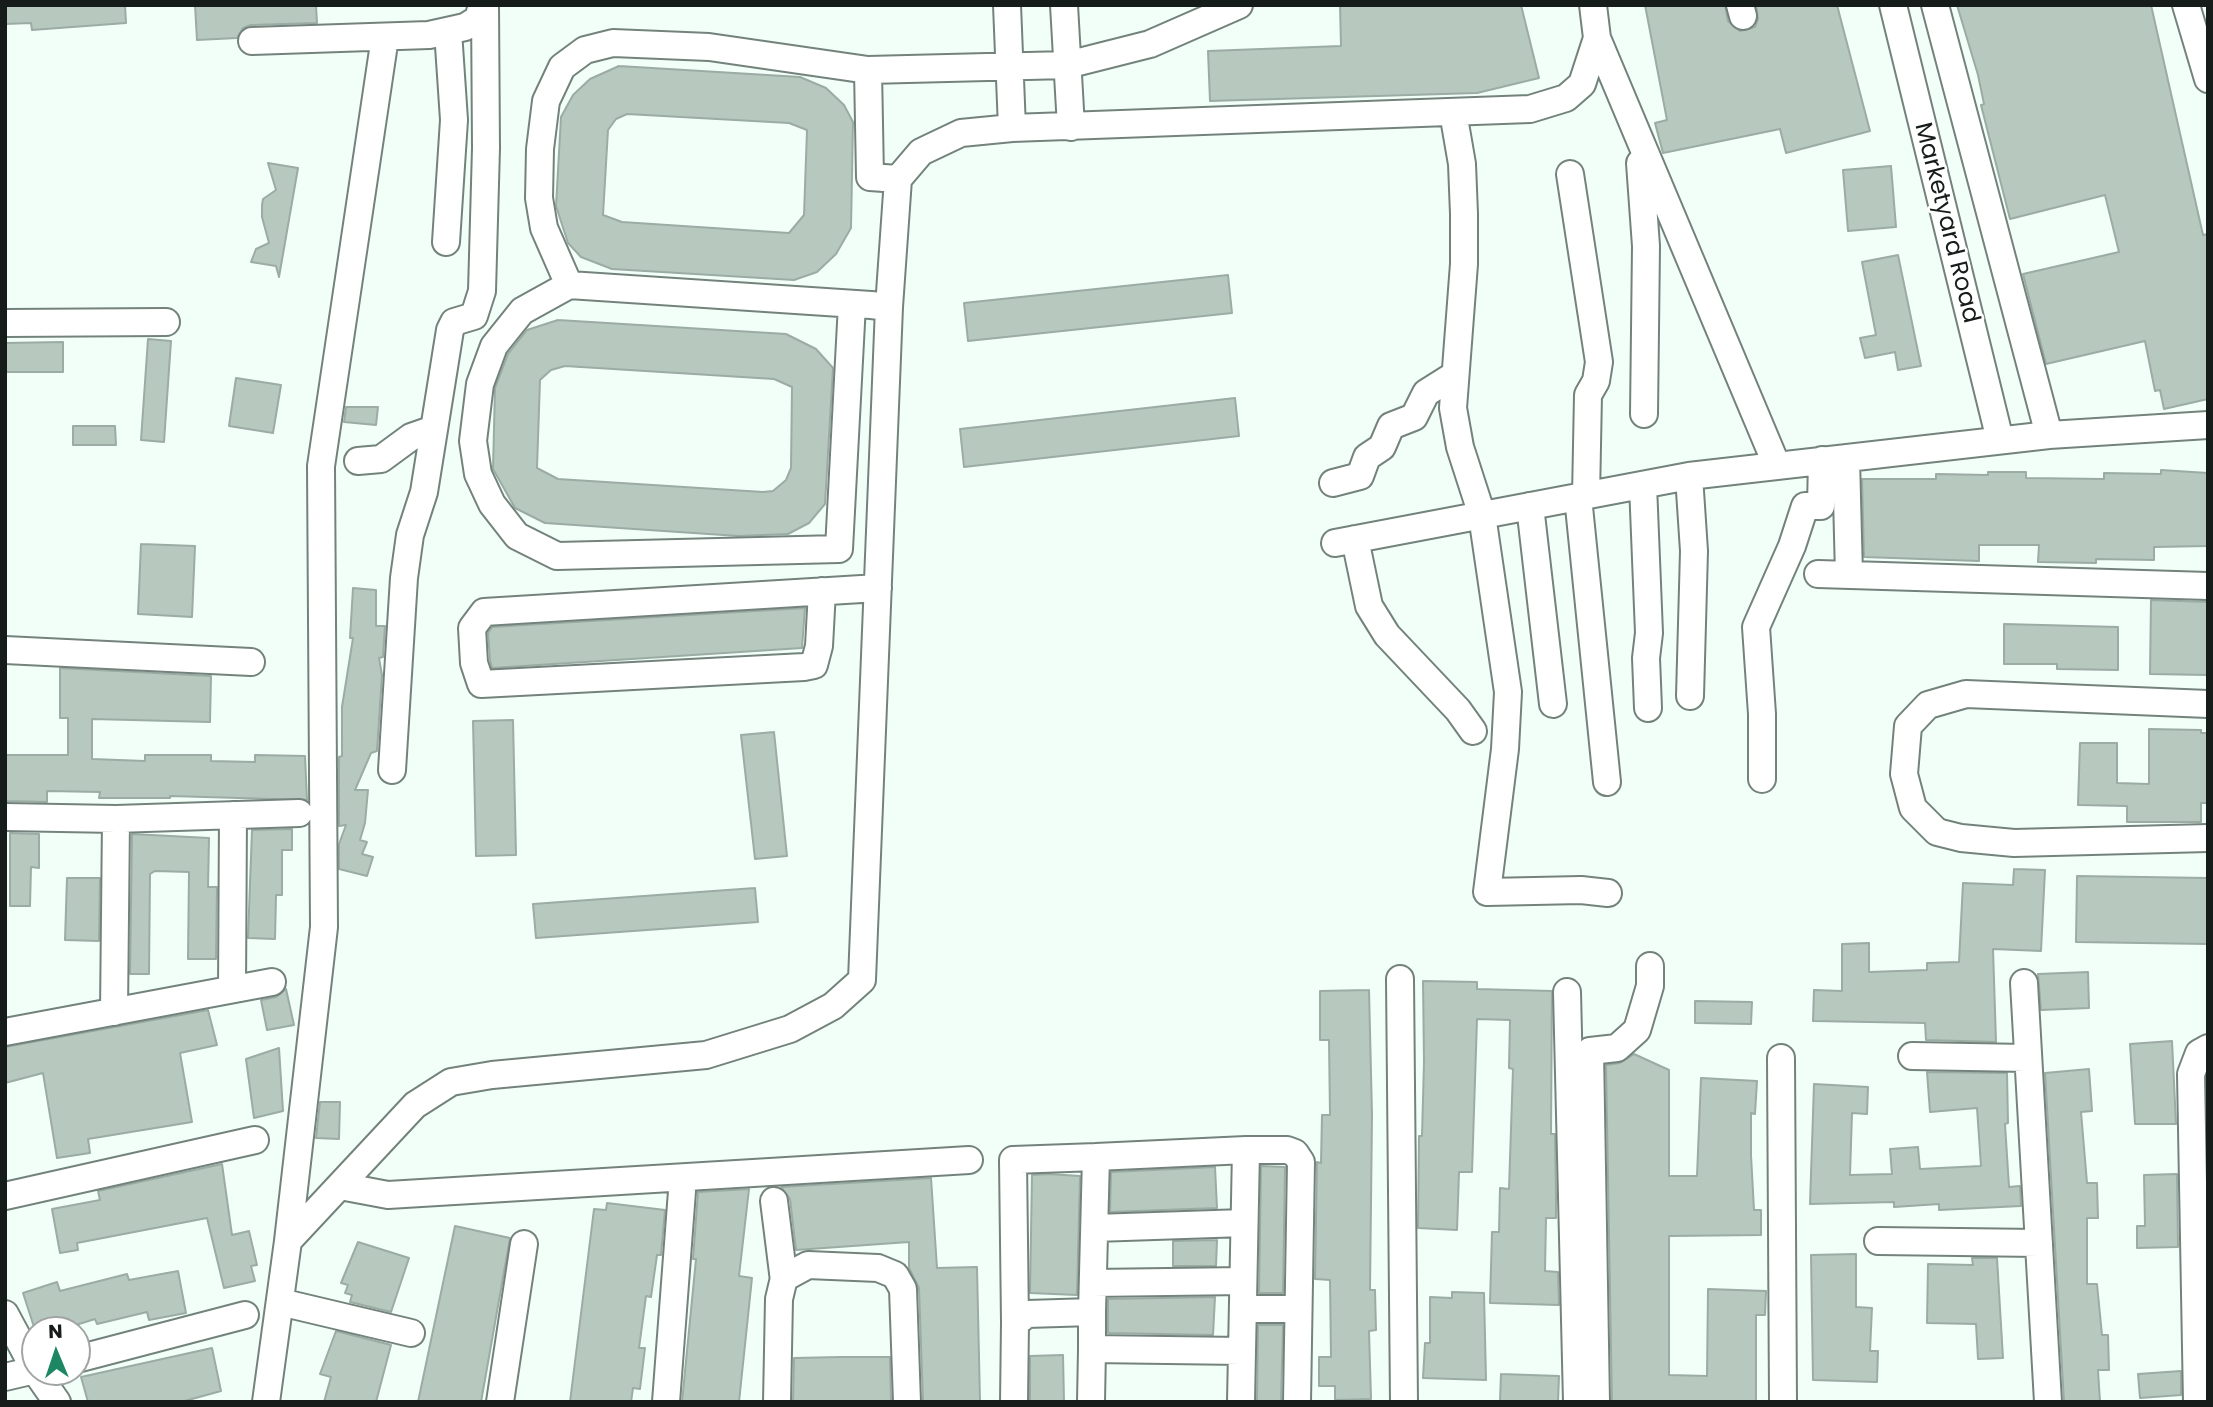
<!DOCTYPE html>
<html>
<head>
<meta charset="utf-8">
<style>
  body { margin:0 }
  #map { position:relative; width:2213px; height:1407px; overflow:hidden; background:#f1fff8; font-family:Poppins,sans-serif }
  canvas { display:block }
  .frame { position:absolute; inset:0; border:7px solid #161c19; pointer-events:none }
  .north { position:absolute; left:21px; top:1316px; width:70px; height:70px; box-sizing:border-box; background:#fff; border:2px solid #a2a4a3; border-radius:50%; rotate:358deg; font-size:19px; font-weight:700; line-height:28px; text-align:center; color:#161c19 }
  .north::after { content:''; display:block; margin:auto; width:24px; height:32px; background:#1d8764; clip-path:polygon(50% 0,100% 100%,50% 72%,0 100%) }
</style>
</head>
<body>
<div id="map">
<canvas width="2213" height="1407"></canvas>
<div class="frame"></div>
<div class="north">N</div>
</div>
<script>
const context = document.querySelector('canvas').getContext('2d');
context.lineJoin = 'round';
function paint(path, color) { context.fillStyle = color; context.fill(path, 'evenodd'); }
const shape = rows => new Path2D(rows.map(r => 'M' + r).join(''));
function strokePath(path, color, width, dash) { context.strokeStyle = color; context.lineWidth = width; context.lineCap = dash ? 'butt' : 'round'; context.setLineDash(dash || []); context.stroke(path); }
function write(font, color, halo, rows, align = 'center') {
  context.font = font + ' Poppins,sans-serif'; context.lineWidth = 5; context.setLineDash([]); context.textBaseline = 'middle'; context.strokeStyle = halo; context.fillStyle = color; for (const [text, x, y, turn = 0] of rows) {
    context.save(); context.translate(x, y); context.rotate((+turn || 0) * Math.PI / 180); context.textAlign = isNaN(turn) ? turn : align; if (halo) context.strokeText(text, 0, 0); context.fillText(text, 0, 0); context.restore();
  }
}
const building = shape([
  [5,5,125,5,126,23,32,30,31,23,5,24,5,5],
  [195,5,316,5,317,23,251,25,243,28,237,38,197,40,195,5],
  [1340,5,1521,5,1539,78,1477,93,1210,101,1208,51,1341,46,1340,5],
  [1645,5,1725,5,1728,21,1740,31,1755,27,1758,19,1756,5,1837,5,1870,131,1786,153,1780,129,1663,153,1655,123,1667,120,1645,5],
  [1957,5,2151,5,2203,235,2208,234,2208,399,2164,409,2160,390,2155,391,2145,341,2046,364,2023,274,2119,252,2105,195,2010,219,1981,105,1984,104,1978,75,1957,5],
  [619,66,800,77,826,88,844,105,853,122,851,228,836,254,817,272,794,280,612,269,581,257,568,243,556,206,561,117,573,95,590,79,619,66],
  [627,114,789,123,807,130,804,215,789,233,622,222,603,215,608,130,616,119,627,114],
  [268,163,298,168,279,277,276,266,251,262,256,249,269,243,262,217,262,205,263,199,276,190,268,163],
  [1891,166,1896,227,1848,231,1843,170,1891,166],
  [1898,255,1921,366,1898,370,1895,352,1865,358,1860,338,1876,335,1862,262,1898,255],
  [1228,275,1232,313,968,341,964,303,1228,275],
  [558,320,786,334,816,349,833,368,825,504,809,523,788,534,738,536,545,523,515,508,493,469,495,388,508,354,527,330,558,320],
  [565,366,774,379,792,387,791,468,786,480,773,491,763,492,558,479,537,468,540,380,551,370,565,366],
  [148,339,171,341,164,442,141,440,148,339],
  [63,342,63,372,5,372,5,343,63,342],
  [236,378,281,385,273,433,229,426,236,378],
  [1235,398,1239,436,964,467,960,429,1235,398],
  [346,407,378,407,376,425,344,422,346,407],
  [73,426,115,426,116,445,73,445,73,426],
  [2161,470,2208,473,2208,546,2154,547,2154,560,2096,559,2096,563,2038,562,2039,545,1979,545,1979,561,1864,557,1862,479,1936,479,1936,474,1988,475,1988,472,2026,472,2026,478,2104,479,2104,473,2161,474,2161,470],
  [141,544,195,546,192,617,138,614,141,544],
  [353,588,376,590,376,626,385,626,383,657,379,658,382,675,377,751,371,753,355,790,368,790,365,823,360,840,367,842,362,854,373,857,367,876,339,869,339,844,346,825,339,826,339,757,342,756,342,707,353,638,350,638,353,588],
  [2151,600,2208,602,2208,675,2150,674,2151,600],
  [805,608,802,648,492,668,490,660,488,633,492,627,805,608],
  [2004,624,2118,627,2118,670,2057,669,2057,664,2004,664,2004,624],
  [60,668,211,676,210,722,92,719,92,759,145,761,145,755,211,755,211,761,255,762,255,755,305,756,307,800,170,796,170,798,99,798,100,792,47,791,47,802,5,801,5,755,68,755,68,718,60,718,60,668],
  [513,720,516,855,476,856,473,721,513,720],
  [2149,729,2201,730,2201,733,2208,733,2208,803,2201,803,2201,822,2127,822,2127,806,2078,805,2080,743,2117,743,2117,783,2149,784,2149,729],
  [774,732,787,856,755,859,741,735,774,732],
  [292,829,292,850,282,850,282,895,276,895,275,939,248,938,252,830,292,829],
  [10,833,39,834,39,868,31,867,30,906,10,906,10,833],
  [132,834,209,838,208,887,217,887,216,959,188,959,189,872,155,871,150,874,149,974,130,974,132,834],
  [2014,869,2045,870,2041,951,1993,949,1996,1042,1926,1040,1925,1023,1813,1021,1814,990,1842,991,1842,944,1869,943,1869,972,1927,970,1927,963,1959,962,1963,883,2013,885,2014,869],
  [2077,876,2208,878,2208,944,2076,942,2077,876],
  [67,878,100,878,99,941,65,940,67,878],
  [755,888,758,922,536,938,533,904,755,888],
  [2088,972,2089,1008,2041,1010,2038,974,2088,972],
  [1423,981,1477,982,1477,989,1552,991,1551,1134,1555,1134,1556,1195,1556,1218,1546,1218,1545,1271,1558,1272,1559,1305,1490,1303,1492,1232,1499,1232,1500,1188,1509,1189,1513,1069,1509,1068,1510,1020,1477,1019,1472,1172,1459,1172,1457,1230,1418,1228,1419,1136,1422,1136,1424,1062,1423,981],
  [286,989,294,1025,267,1030,261,1000,276,997,286,989],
  [1369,990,1372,1115,1370,1290,1375,1290,1376,1330,1369,1331,1371,1399,1335,1400,1335,1386,1319,1386,1319,1357,1331,1357,1330,1280,1315,1279,1317,1162,1321,1163,1322,1115,1330,1115,1329,1040,1320,1040,1320,991,1369,990],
  [1695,1001,1752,1002,1751,1024,1695,1023,1695,1001],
  [208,1010,217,1045,180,1053,192,1122,88,1139,90,1153,57,1158,43,1073,5,1083,5,1047,208,1010],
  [2172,1041,2176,1124,2135,1124,2130,1044,2172,1041],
  [279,1048,283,1111,254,1118,246,1059,279,1048],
  [1634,1054,1669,1070,1669,1176,1697,1176,1701,1078,1757,1081,1755,1114,1751,1113,1751,1155,1754,1210,1761,1210,1761,1235,1669,1236,1669,1375,1707,1376,1708,1289,1766,1291,1765,1315,1756,1315,1756,1402,1612,1402,1606,1065,1620,1063,1634,1054],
  [2089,1069,2092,1111,2081,1112,2087,1183,2097,1183,2098,1218,2087,1218,2087,1284,2097,1284,2102,1335,2108,1335,2109,1370,2098,1370,2100,1402,2064,1402,2045,1073,2089,1069],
  [1927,1072,2007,1073,2008,1123,2005,1124,2009,1187,2020,1186,2021,1206,1939,1210,1939,1204,1894,1207,1894,1202,1810,1204,1814,1084,1868,1087,1867,1114,1852,1113,1850,1175,1892,1174,1890,1149,1918,1147,1920,1169,1981,1166,1977,1108,1930,1112,1927,1072],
  [320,1102,340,1102,339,1139,316,1138,320,1102],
  [222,1164,232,1235,249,1231,257,1265,251,1266,255,1281,224,1288,207,1218,77,1243,78,1250,60,1253,52,1209,100,1200,98,1191,222,1164],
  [1261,1166,1285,1167,1283,1293,1259,1293,1261,1166],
  [1215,1167,1217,1208,1110,1212,1111,1172,1215,1167],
  [1049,1174,1080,1176,1077,1295,1030,1293,1032,1175,1049,1174],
  [2177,1174,2178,1247,2137,1248,2137,1226,2145,1226,2144,1175,2177,1174],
  [931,1178,937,1268,977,1267,980,1402,923,1402,919,1288,909,1268,909,1242,796,1250,790,1199,781,1187,931,1178],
  [749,1189,739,1276,752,1278,739,1402,682,1402,696,1259,693,1259,698,1192,749,1189],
  [607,1203,665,1210,661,1255,657,1255,651,1297,646,1296,639,1348,645,1348,640,1389,633,1388,631,1402,570,1402,594,1209,606,1210,607,1203],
  [455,1226,510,1238,481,1402,418,1402,455,1226],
  [1217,1240,1216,1266,1173,1266,1173,1241,1217,1240],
  [358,1242,409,1258,391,1312,350,1302,352,1295,345,1293,348,1285,341,1283,358,1242],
  [1856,1254,1856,1307,1872,1308,1870,1351,1878,1351,1877,1382,1813,1380,1811,1255,1856,1254],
  [1972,1258,1997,1258,2003,1358,1978,1359,1976,1324,1927,1323,1928,1264,1973,1265,1972,1258],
  [178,1271,186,1313,149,1320,147,1312,97,1324,95,1319,60,1330,35,1330,23,1293,57,1282,60,1291,127,1274,129,1280,178,1271],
  [1452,1292,1484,1293,1486,1380,1423,1378,1425,1343,1430,1343,1430,1297,1452,1298,1452,1292],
  [1215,1297,1213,1335,1108,1333,1108,1299,1215,1297],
  [1258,1325,1283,1325,1281,1402,1257,1402,1258,1325],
  [336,1331,391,1345,376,1402,324,1402,331,1377,320,1374,336,1331],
  [212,1348,221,1391,181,1402,88,1402,81,1377,212,1348],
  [1063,1355,1064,1402,1030,1402,1030,1356,1063,1355],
  [841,1357,890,1357,891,1402,793,1402,794,1358,841,1357],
  [2181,1371,2181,1395,2140,1398,2138,1374,2181,1371],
  [1501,1374,1559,1376,1558,1402,1500,1402,1501,1374]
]);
const minor = shape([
  [1007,5,1012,128],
  [1064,5,1071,127],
  [1740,5,1743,16],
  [1893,5,2000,440],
  [1935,5,2049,435],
  [2186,5,2208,79],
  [1597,38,1777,466],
  [252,41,429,35,465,27,478,19,482,5],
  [868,70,870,177,898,179],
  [1453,112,1462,164,1464,214,1464,264,1453,408,1460,447,1482,515,1508,692,1505,749,1487,892,1581,890,1608,893],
  [1640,163,1646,246,1644,414],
  [1570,174,1599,362,1596,381,1588,395,1586,496],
  [446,242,454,120,448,31],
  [569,285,544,228,539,198,540,149,546,101,562,67,585,50,613,43,709,47,868,70,1067,65,1150,44,1239,5],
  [852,304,839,549,557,556,517,536,492,504,478,474,473,441,480,384,494,346,522,311,569,285,871,305,889,307],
  [5,323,166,322],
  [1846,458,1849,575],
  [358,461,381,459,411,437,434,429],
  [1689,476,1694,551,1690,696],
  [1333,483,1360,476,1367,457,1382,447,1391,426,1414,417,1426,393,1453,376],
  [1643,485,1649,633,1646,658,1648,708],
  [1578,497,1607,782],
  [1530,506,1553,704],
  [1355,539,1369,606,1387,635,1458,710,1473,731],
  [1335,543,1689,476,2049,435,2208,425],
  [1818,574,2208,586],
  [822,591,819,646,814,665,804,667,481,684,474,663,472,628,484,612,878,588],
  [5,650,251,662],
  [2208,704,1966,694,1928,705,1908,726,1904,774,1913,808,1937,832,1961,838,2014,843,2208,838],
  [392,770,404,578,410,535,424,492,450,330,454,322,474,316,482,291,486,148,485,5],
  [1762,779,1762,714,1756,627,1792,546,1805,506,1821,506,1822,460],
  [5,817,116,819,299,813],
  [1400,979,1404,1402],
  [2024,983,2048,1402],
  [232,989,233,815],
  [1567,992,1577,1402],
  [114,1012,116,819],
  [5,1032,272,982],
  [1912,1056,2027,1058],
  [1781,1058,1783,1402],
  [340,1186,388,1195,969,1160],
  [5,1196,255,1140],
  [774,1201,784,1281],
  [1095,1228,1244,1223],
  [288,1241,324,927,321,466,385,37],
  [1878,1241,2039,1243],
  [1093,1283,1243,1281],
  [280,1302,411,1333],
  [1243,1309,1298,1309],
  [1092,1312,1092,1349,1242,1351],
  [5,1314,35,1370],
  [1015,1323,1013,1160,1096,1157],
  [77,1359,245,1315],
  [36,1372,57,1402],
  [5,1377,35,1370],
  [266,1402,288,1241,415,1105,451,1082,492,1075,706,1055,790,1029,833,1006,862,980,889,307,898,179,921,152,961,133,1012,128,1530,109,1566,98,1582,84,1597,38,1593,5],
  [500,1402,524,1244],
  [666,1402,683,1178],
  [777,1402,779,1299,784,1278,808,1265,878,1268,895,1275,903,1289,907,1402],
  [1014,1402,1015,1323,1027,1314,1092,1312,1096,1157,1246,1150,1287,1150,1295,1153,1301,1162,1297,1402],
  [1091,1402,1092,1349],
  [1241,1402,1246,1150],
  [1596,1402,1590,1051,1617,1048,1637,1030,1650,986,1650,966],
  [2197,1402,2191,1074,2199,1053,2208,1048]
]);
const streetNames = [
  ["Marketyard Road",1946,223,76]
];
paint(building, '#b7c8bf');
strokePath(building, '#9baca4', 2);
strokePath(minor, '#73837c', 30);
strokePath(minor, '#fff', 26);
write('24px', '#161c19', '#fff', streetNames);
</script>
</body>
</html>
